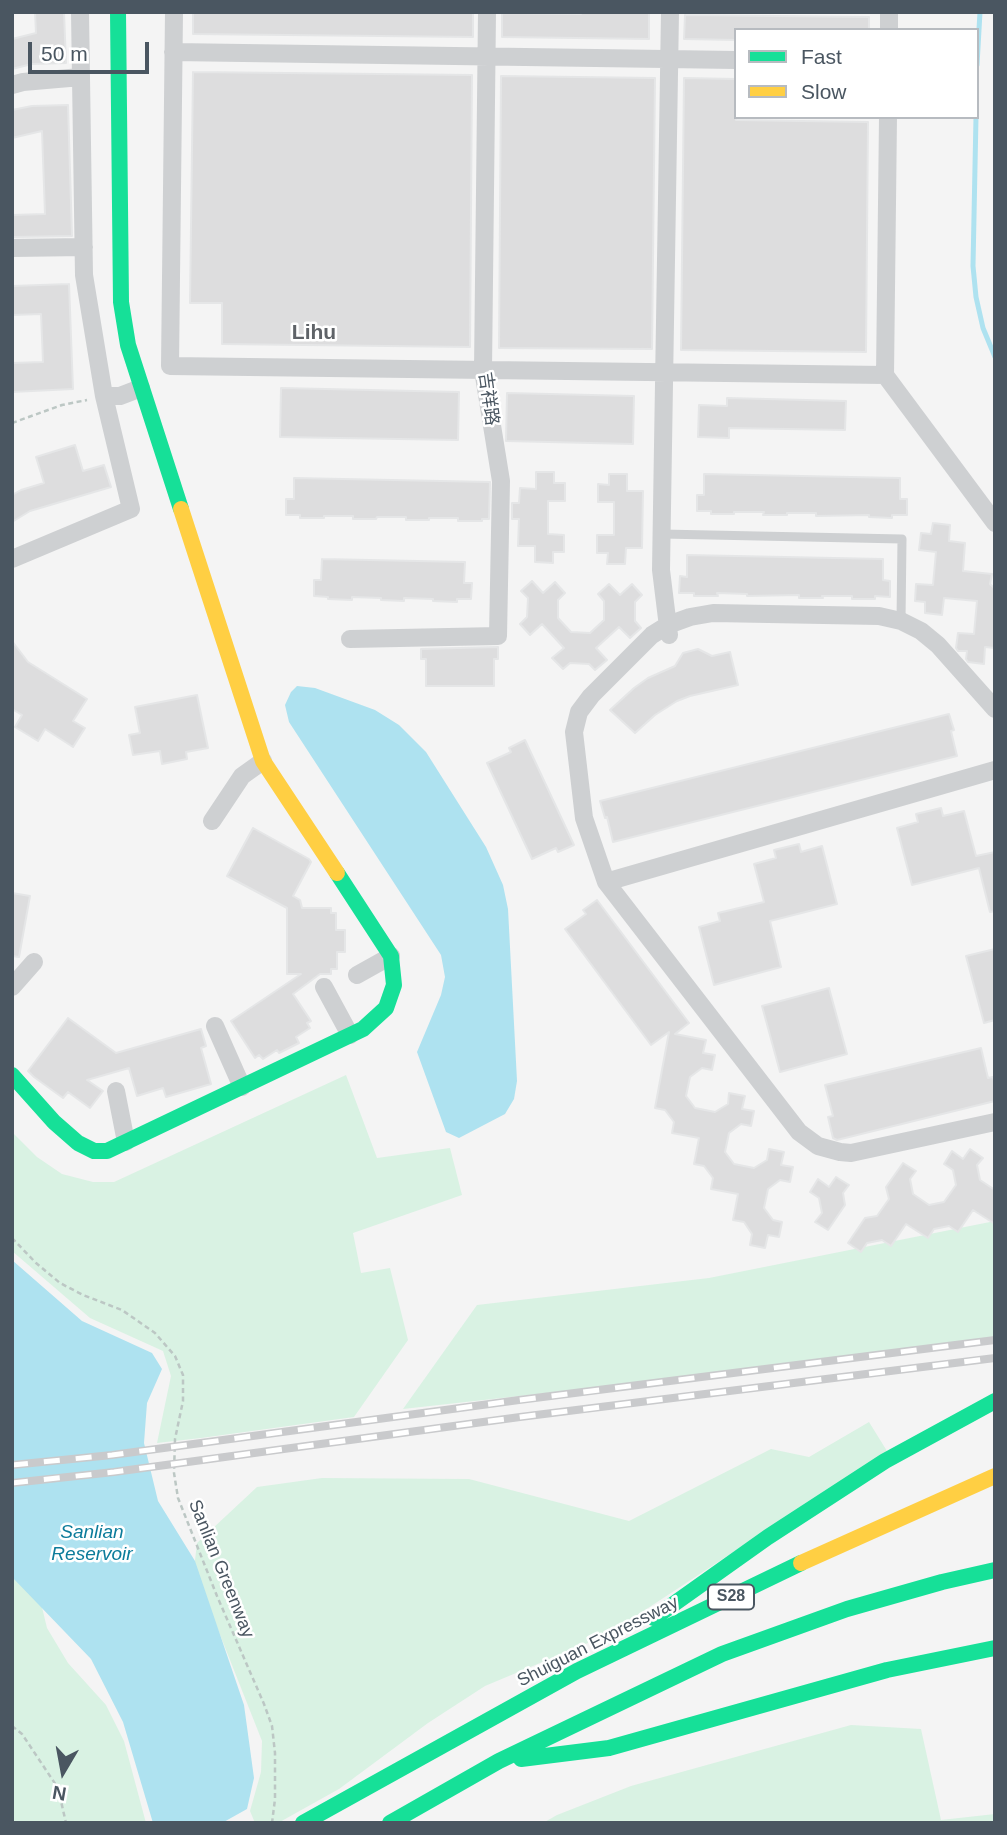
<!DOCTYPE html>
<html>
<head>
<meta charset="utf-8">
<style>
  body { margin:0 }
  #map { position:relative; width:1007px; height:1835px; overflow:hidden; background:#f4f4f4; font-family:Arial,sans-serif }
  canvas { display:block }
  .frame { position:absolute; inset:0; border:14px solid #4a5661; pointer-events:none }
  .legend { position:absolute; left:734px; top:28px; width:245px; height:91px; box-sizing:border-box; background:#fff; border:2px solid #b7bbc0; margin:0; padding:9px 12px; list-style:none; font-size:21px; color:#4a5661 }
  .legend li { display:flex; align-items:center; gap:14px; height:35px }
  .legend b { width:35px; border:2px solid #b7bbc0 }
  .north { position:absolute; left:28px; top:1737px; width:70px; height:70px; -webkit-text-stroke:5px #fff; paint-order:stroke; rotate:190deg; font-size:19px; font-weight:700; line-height:28px; text-align:center; color:#4a5661 }
  .north::after { content:''; display:block; margin:auto; width:24px; height:32px; background:#4a5661; clip-path:polygon(50% 0,100% 100%,50% 72%,0 100%) }
  .scale { position:absolute; left:28px; top:42px; width:121px; height:32px; box-sizing:border-box; border:4px solid #4a5661; border-top:0; padding-left:9px; font-size:21px; line-height:24px; white-space:nowrap; color:#4a5661; -webkit-text-stroke:5px #fff; paint-order:stroke }
</style>
</head>
<body>
<div id="map">
<canvas width="1007" height="1835"></canvas>
<div class="frame"></div>
<ul class="legend">
<li><b style="height:9px;background:#16e098"></b>Fast</li>
<li><b style="height:9px;background:#ffcf43"></b>Slow</li>
</ul>
<div class="north">N</div>
<div class="scale">50 m</div>
</div>
<script>
const context = document.querySelector('canvas').getContext('2d');
context.lineJoin = 'round';
function paint(path, color) { context.fillStyle = color; context.fill(path, 'evenodd'); }
const shape = rows => new Path2D(rows.map(r => 'M' + r).join(''));
function strokePath(path, color, width, dash) { context.strokeStyle = color; context.lineWidth = width; context.lineCap = dash ? 'butt' : 'round'; context.setLineDash(dash || []); context.stroke(path); }
function write(font, color, halo, rows, align = 'center') {
  context.font = font + ' Arial,"Noto Sans SC",sans-serif'; context.lineWidth = 5; context.setLineDash([]); context.textBaseline = 'middle'; context.strokeStyle = halo; context.fillStyle = color; for (const [text, x, y, turn = 0] of rows) {
    context.save(); context.translate(x, y); context.rotate((+turn || 0) * Math.PI / 180); context.textAlign = isNaN(turn) ? turn : align; if (halo) context.strokeText(text, 0, 0); context.fillText(text, 0, 0); context.restore();
  }
}
const green = shape([
  [346,1075,377,1158,450,1148,462,1195,353,1233,361,1273,390,1268,408,1340,354,1417,201,1438,157,1443,171,1376,163,1351,90,1318,12,1251,12,1132,37,1157,62,1174,93,1182,114,1182],
  [995,1221,995,1343,403,1409,477,1305,709,1278],
  [869,1422,887,1451,607,1635,485,1686,428,1723,339,1789,278,1823,255,1823,250,1811,261,1772,262,1741,194,1569,197,1543,257,1487,322,1478,469,1479,629,1521,771,1449,809,1457],
  [12,1575,40,1599,47,1628,68,1663,106,1705,124,1741,146,1823,12,1823],
  [851,1725,921,1729,941,1820,995,1814,995,1823,543,1823,557,1815,631,1786]
]);
const water = shape([
  [297,686,315,688,375,710,399,725,426,752,486,847,503,885,508,909,517,1081,514,1099,505,1114,459,1138,446,1132,417,1052,441,995,445,977,441,955,289,722,285,705,291,692],
  [12,1260,82,1321,152,1353,162,1369,147,1403,144,1443,158,1501,195,1561,244,1705,254,1778,247,1809,222,1823,153,1823,123,1722,91,1659,12,1577]
]);
const stream = shape([
  [977,65,980,12],
  [976,117,973,266,976,297,983,328,995,357]
]);
const building = shape([
  [35,12,64,12,66,63,32,64,12,69,12,39,36,33,35,12],
  [193,12,473,13,473,37,193,34,193,12],
  [581,12,649,12,649,39,502,37,502,13,581,14,581,12],
  [685,15,869,17,869,30,736,30,736,40,684,39,685,15],
  [193,72,472,75,470,347,222,344,222,303,190,303,193,72],
  [501,76,655,78,652,349,499,348,501,76],
  [684,78,736,79,736,120,868,122,866,352,681,350,684,78],
  [68,105,72,236,12,237,12,215,45,214,42,131,12,138,12,110,32,106,68,105],
  [69,284,73,389,12,392,12,363,43,362,41,314,12,315,12,286,69,284],
  [281,388,459,392,458,440,280,437,281,388],
  [507,393,634,396,633,444,506,441,507,393],
  [727,398,846,401,845,430,729,428,729,438,698,437,699,405,727,406,727,398],
  [75,445,83,471,104,465,111,487,30,511,12,522,12,495,21,490,44,483,36,457,75,445],
  [536,472,554,472,554,483,565,483,565,501,548,501,548,534,564,535,564,552,553,552,553,563,535,562,535,546,518,546,519,519,512,519,512,503,519,503,520,488,536,489,536,472],
  [609,474,627,474,627,491,643,491,642,548,626,548,625,564,607,564,608,553,597,553,597,535,614,535,614,502,598,502,598,484,609,485,609,474],
  [704,474,900,478,900,499,907,499,907,515,892,515,892,518,869,517,869,515,816,516,816,513,787,513,787,515,763,515,764,512,734,512,734,514,711,514,711,511,697,511,697,495,704,495,704,474],
  [294,478,490,482,489,519,482,519,482,521,458,521,458,518,429,518,429,520,406,520,406,517,377,517,376,519,353,519,353,516,324,516,324,518,300,518,300,515,286,515,286,499,294,499,294,478],
  [933,523,950,525,949,541,965,543,963,571,992,574,990,584,995,589,995,648,985,647,984,664,968,662,966,659,967,651,958,651,956,648,958,633,974,634,977,601,944,598,942,615,925,613,925,602,915,601,916,584,933,585,936,552,919,550,921,533,931,534,933,523],
  [687,555,883,559,883,580,890,581,890,597,875,596,875,599,852,599,852,596,822,596,823,598,799,598,799,595,747,596,747,594,717,593,718,596,694,596,694,593,679,593,680,576,687,577,687,555],
  [322,559,465,562,464,583,472,583,471,599,457,599,457,602,433,601,433,599,404,598,404,601,381,600,381,598,352,597,352,600,328,599,328,597,314,596,314,580,321,580,322,559],
  [532,581,543,593,555,582,565,593,558,600,558,618,571,632,590,633,604,620,604,601,598,594,609,584,620,595,632,584,642,595,635,602,635,621,641,628,630,638,619,627,596,648,607,660,595,670,589,664,570,663,563,669,552,658,564,648,542,624,530,635,520,624,527,617,528,598,521,591,532,581],
  [12,641,28,662,87,699,73,721,85,728,73,747,45,729,38,741,15,727,22,715,12,709,12,641],
  [498,647,498,659,494,659,494,686,426,686,426,659,421,659,421,649,498,647],
  [698,649,712,656,730,652,738,685,690,696,677,701,655,715,635,733,610,710,634,688,648,678,675,666,683,653,698,649],
  [197,695,208,748,186,752,187,759,162,764,160,751,133,755,129,735,140,733,135,707,197,695],
  [949,714,954,730,951,731,957,756,613,842,607,817,605,818,600,801,949,714],
  [525,740,574,845,558,852,556,848,532,859,487,763,511,752,509,748,525,740],
  [941,808,943,816,964,811,976,856,995,852,995,911,990,912,979,868,912,885,897,828,918,822,916,814,941,808],
  [253,828,309,859,311,862,293,896,300,900,302,908,331,908,331,913,336,913,336,930,345,930,345,952,337,952,337,969,331,969,331,974,320,974,293,994,311,1021,307,1023,310,1028,296,1037,299,1043,279,1053,277,1050,263,1059,259,1055,255,1058,231,1021,301,974,287,974,287,908,227,876,253,828],
  [799,844,801,852,822,846,837,904,770,921,781,967,714,985,699,927,720,921,718,913,764,902,754,864,776,858,774,850,799,844],
  [12,893,30,896,19,957,12,956,12,893],
  [597,900,689,1023,675,1034,706,1040,703,1053,715,1055,712,1070,702,1068,690,1077,686,1096,695,1108,715,1112,728,1104,729,1093,745,1096,742,1109,754,1111,751,1126,741,1124,729,1133,725,1152,734,1164,754,1168,767,1160,769,1149,784,1152,781,1165,793,1167,790,1182,780,1180,768,1189,764,1208,773,1220,782,1222,779,1237,768,1235,765,1248,750,1245,752,1234,744,1222,733,1220,738,1194,711,1189,713,1178,704,1166,694,1164,699,1138,672,1133,674,1122,665,1110,655,1108,669,1032,651,1045,565,929,586,914,583,910,597,900],
  [995,949,995,1020,984,1023,966,956,995,949],
  [829,988,847,1054,780,1072,762,1006,829,988],
  [68,1018,116,1053,201,1029,206,1046,201,1048,211,1084,166,1097,163,1088,137,1096,129,1068,87,1080,103,1091,90,1108,68,1092,63,1098,34,1077,28,1071,68,1018],
  [981,1048,988,1078,993,1077,995,1085,995,1101,837,1140,833,1138,828,1117,833,1116,825,1085,981,1048],
  [970,1149,983,1158,977,1165,980,1180,995,1190,995,1224,973,1210,958,1232,949,1226,934,1229,928,1238,906,1224,891,1246,882,1240,867,1243,861,1252,848,1243,865,1218,877,1216,889,1199,886,1187,903,1163,916,1171,910,1179,913,1194,929,1205,944,1202,956,1185,953,1170,944,1164,952,1151,963,1159,970,1149],
  [836,1177,849,1185,843,1193,845,1205,828,1230,815,1222,822,1213,819,1198,810,1192,818,1179,829,1187,836,1177]
]);
const path = shape([
  [12,423,62,405,87,400],
  [12,1238,36,1263,60,1283,83,1295,122,1310,155,1333,175,1356,183,1375,183,1401,175,1439,174,1473,178,1498,217,1596,264,1704,272,1726,275,1753,275,1799,272,1823],
  [12,1726,22,1734,58,1788,66,1823]
]);
const lane = shape([
  [662,534,902,539,901,621]
]);
const street = shape([
  [80,12,84,275,104,396,120,396,141,388],
  [174,12,170,366,885,375],
  [889,30,889,12],
  [173,52,736,60],
  [12,85,23,82,81,77],
  [888,117,885,375,995,523],
  [12,248,84,247],
  [12,559,131,509,104,396],
  [669,635,661,570,670,12],
  [350,639,498,636,501,481,483,370,487,12],
  [995,709,938,645,921,631,901,621,879,616,713,613,690,617,668,625,652,635,591,696,579,712,574,732,584,818,606,882,799,1132,818,1146,840,1152,851,1153,995,1122],
  [212,821,242,776,263,761],
  [606,882,995,770],
  [357,975,391,956],
  [12,987,34,962],
  [324,987,350,1035],
  [215,1026,242,1087],
  [116,1091,126,1142]
]);
const fast = shape([
  [118,12,121,302,128,345,181,509],
  [12,1075,54,1122,78,1143,94,1151,107,1151,363,1029,386,1008,394,985,391,956,337,873],
  [654,1618,768,1537,885,1461,995,1401],
  [521,1759,609,1748,887,1670,995,1648],
  [303,1823,577,1671,801,1563],
  [390,1823,499,1761,722,1654,847,1609,942,1582,995,1570]
]);
const slow = shape([
  [181,509,263,761,337,873],
  [801,1563,995,1476]
]);
const rail = shape([
  [12,1465,112,1455,519,1400,995,1340],
  [12,1483,114,1472,520,1417,995,1358]
]);
const shields = [
  [731,1597,46]
];
const shieldNames = [
  ["S28",731,1597]
];
const streetNames = [
  ["吉祥路",488,399,82],
  ["Sanlian Greenway",221,1569,68],
  ["Shuiguan Expressway",598,1642,-27]
];
const waterNames = [
  ["Sanlian",92,1533],
  ["Reservoir",92,1555]
];
const quarterNames = [
  ["Lihu",314,333]
];
paint(green, '#d9f2e3');
paint(water, '#aee2f0');
strokePath(stream, '#aee2f0', 5);
paint(building, '#ddddde');
strokePath(building, '#e5e6e7', 2);
strokePath(path, '#bcc7c4', 2.5, [5, 3.5]);
strokePath(lane, '#ced0d2', 9);
strokePath(street, '#ced0d2', 18);
strokePath(fast, '#16e098', 16);
strokePath(slow, '#ffcf43', 16);
strokePath(rail, '#c9cacc', 8);
strokePath(rail, '#fff', 5, [16]);
for (const [x, y, w] of shields) { const box = new Path2D(); box.roundRect(x - w / 2, y - 12.5, w, 25, 5); context.fillStyle = '#fff'; context.fill(box); strokePath(box, '#4a5661', 2); }
write('bold 16px', '#4a5661', null, shieldNames);
write('18px', '#4a5661', '#fff', streetNames);
write('italic 19px', '#0c7c9b', '#fff', waterNames);
write('bold 21px', '#5f6368', '#fff', quarterNames);
</script>
</body>
</html>
